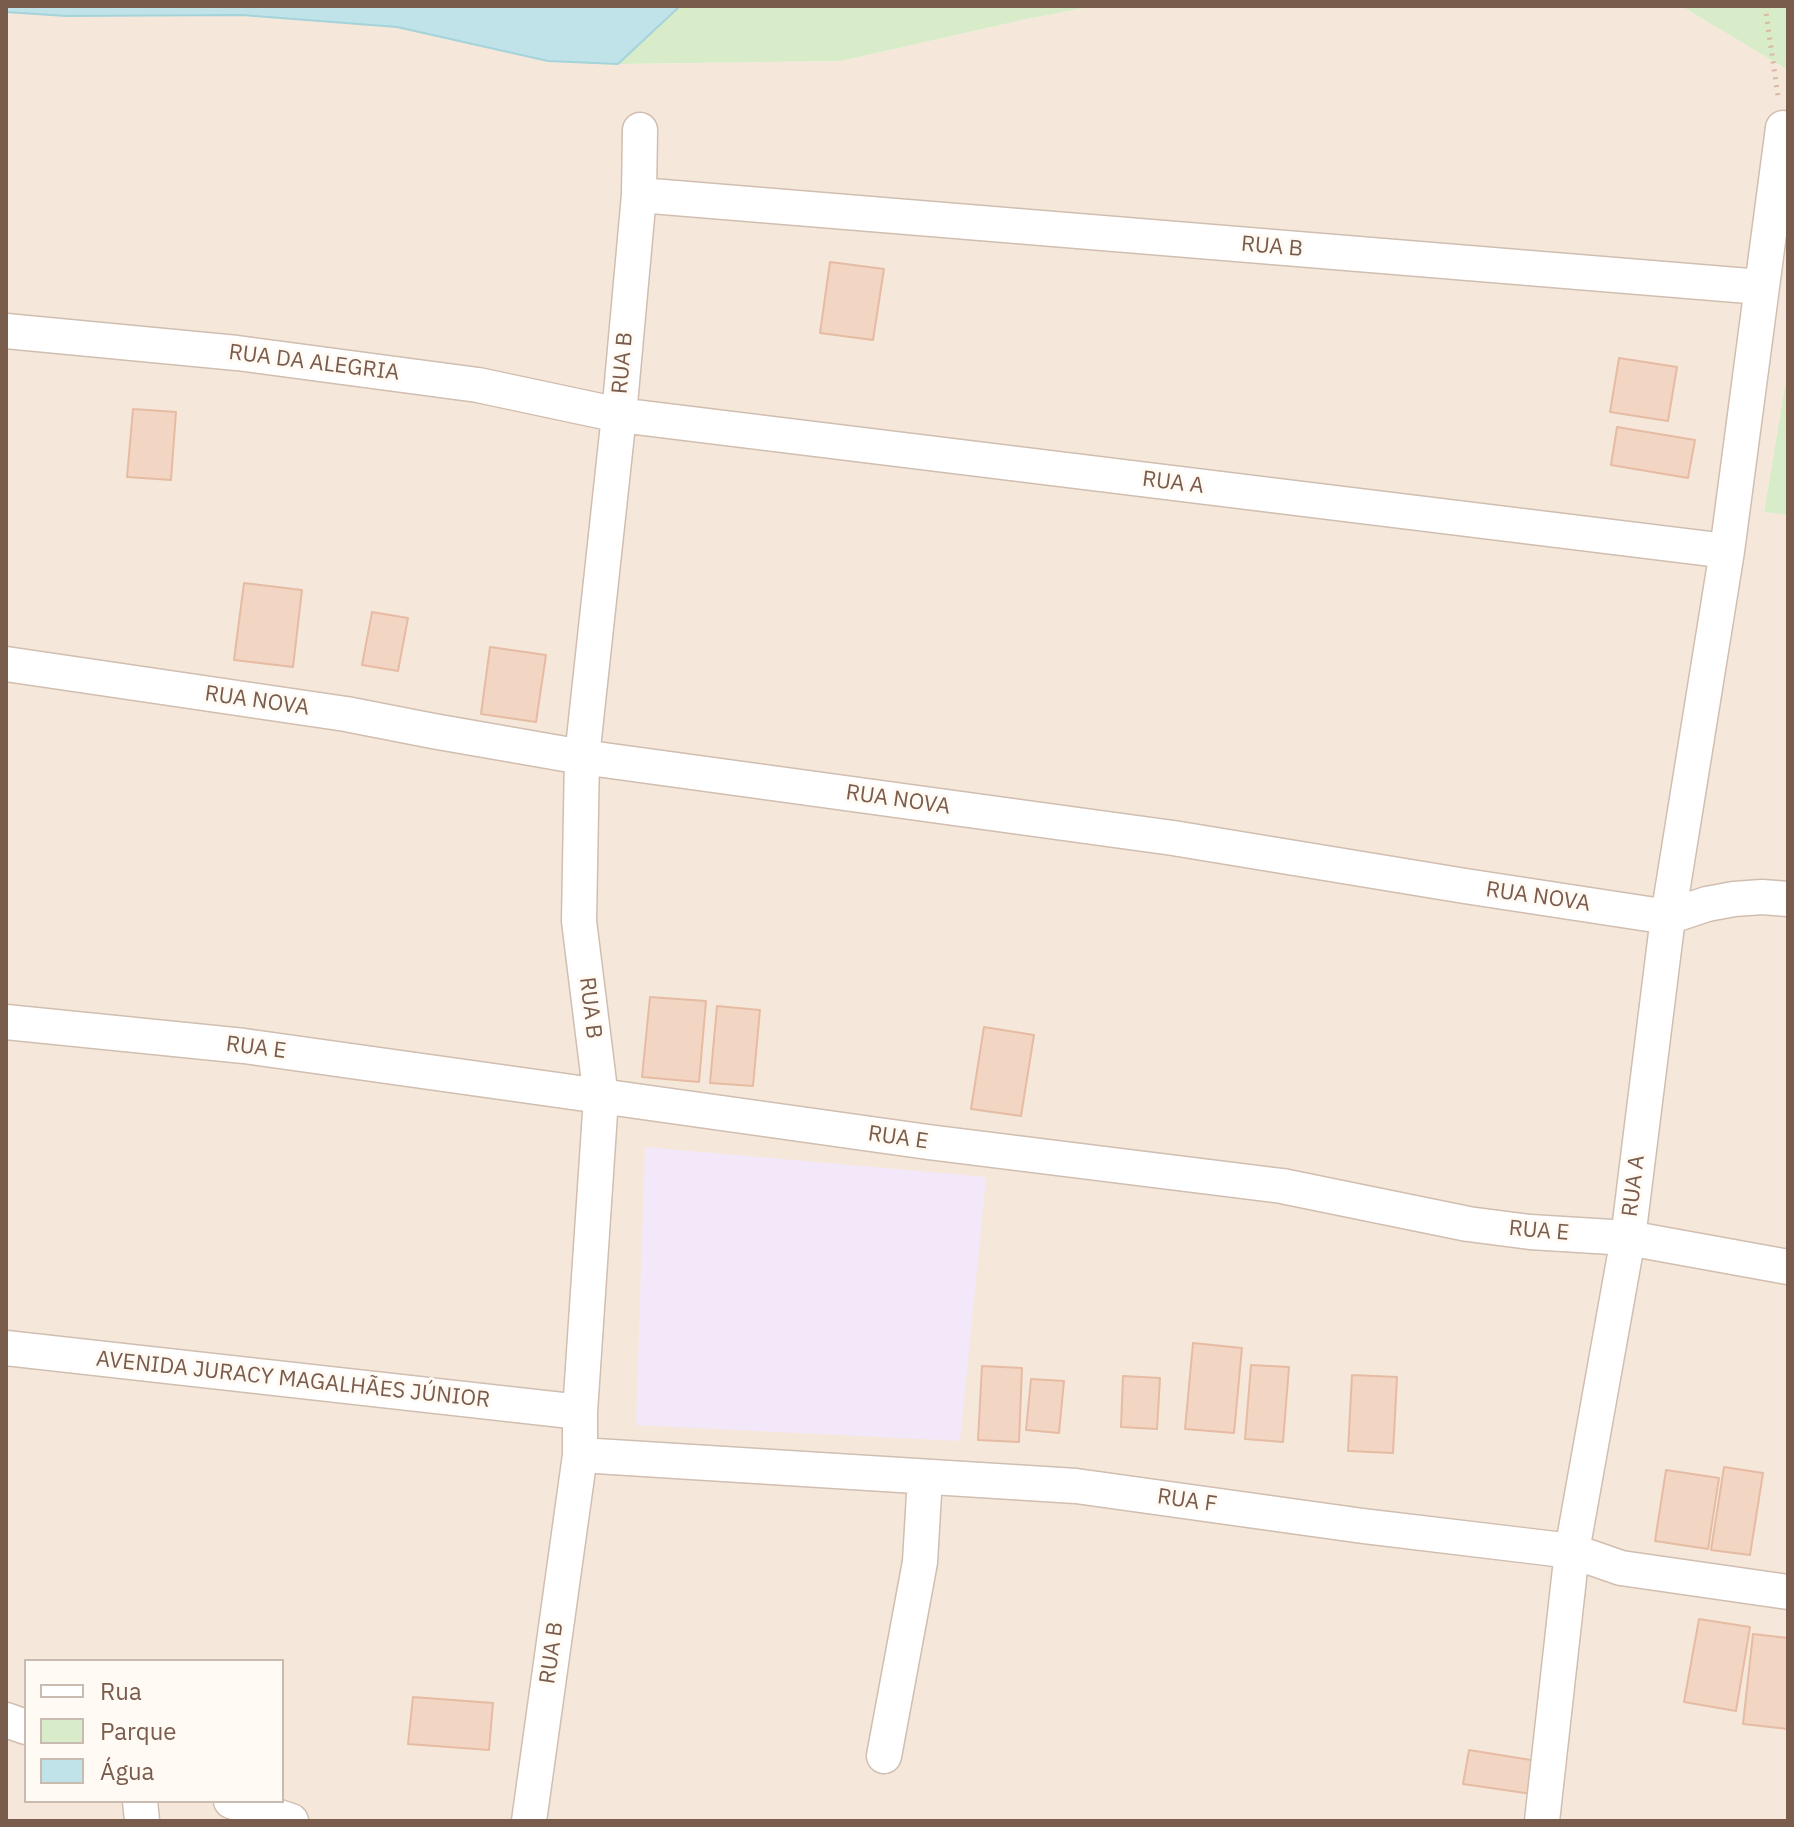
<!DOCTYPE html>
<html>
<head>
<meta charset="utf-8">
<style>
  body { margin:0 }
  #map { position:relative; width:1794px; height:1827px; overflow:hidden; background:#fdf6ec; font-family:"IBM Plex Sans",sans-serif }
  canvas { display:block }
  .frame { position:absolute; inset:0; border:8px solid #7a5c4d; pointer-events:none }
  .legend { position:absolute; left:24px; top:1659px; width:260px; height:144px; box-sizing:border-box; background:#fffaf3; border:2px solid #cabbb1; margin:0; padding:10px 14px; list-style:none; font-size:24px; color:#7a5c4d }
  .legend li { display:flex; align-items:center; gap:16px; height:40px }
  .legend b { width:40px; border:2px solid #cabbb1 }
</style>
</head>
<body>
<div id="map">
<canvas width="1794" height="1827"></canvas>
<div class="frame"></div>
<ul class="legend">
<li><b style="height:10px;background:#fff"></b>Rua</li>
<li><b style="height:22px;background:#d8ecc9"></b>Parque</li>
<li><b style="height:22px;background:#bfe3e8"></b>Água</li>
</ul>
</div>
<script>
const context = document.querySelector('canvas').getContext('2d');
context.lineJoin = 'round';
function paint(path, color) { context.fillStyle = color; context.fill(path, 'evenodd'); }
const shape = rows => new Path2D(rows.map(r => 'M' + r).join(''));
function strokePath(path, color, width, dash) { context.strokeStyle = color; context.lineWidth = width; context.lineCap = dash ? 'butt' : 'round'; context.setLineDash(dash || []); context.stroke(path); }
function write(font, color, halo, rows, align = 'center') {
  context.font = font + ' "IBM Plex Sans",sans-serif'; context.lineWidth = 6; context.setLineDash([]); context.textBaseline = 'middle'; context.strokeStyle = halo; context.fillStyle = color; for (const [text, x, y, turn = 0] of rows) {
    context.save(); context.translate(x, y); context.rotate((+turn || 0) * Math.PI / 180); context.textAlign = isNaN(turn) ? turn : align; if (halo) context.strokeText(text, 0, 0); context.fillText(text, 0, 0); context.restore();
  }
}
const residential = shape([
  [1095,6,1681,6,1788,70,1788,367,1764,512,1788,515,1788,1821,6,1821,6,12,66,16,242,15,397,27,548,61,618,64,841,61,1027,19],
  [26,1661,282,1661,282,1801,26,1801]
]);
const education = shape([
  [645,1147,986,1177,960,1441,636,1425]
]);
const green = shape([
  [680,6,1095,6,1027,19,841,61,618,64],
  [1681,6,1788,6,1788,70],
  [1788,367,1788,515,1764,512]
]);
const water = shape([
  [6,6,680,6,618,64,548,61,397,27,242,15,66,16,6,12,6,6]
]);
const building = shape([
  [830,262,884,269,873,340,820,333,830,262],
  [1619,358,1677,367,1668,421,1610,412,1619,358],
  [133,409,176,412,171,480,127,477,133,409],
  [1617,427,1695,440,1688,478,1611,465,1617,427],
  [244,583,302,590,293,667,234,660,244,583],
  [372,612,408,618,398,671,362,665,372,612],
  [490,647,546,655,536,722,481,714,490,647],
  [650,997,706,1001,699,1082,642,1077,650,997],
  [717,1006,760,1010,753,1086,710,1083,717,1006],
  [984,1027,1034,1035,1021,1116,971,1109,984,1027],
  [1193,1343,1242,1348,1234,1433,1185,1429,1193,1343],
  [1251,1365,1289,1367,1283,1442,1245,1439,1251,1365],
  [982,1366,1022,1368,1019,1442,978,1440,982,1366],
  [1352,1375,1397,1377,1393,1453,1348,1451,1352,1375],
  [1123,1376,1160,1378,1157,1429,1121,1427,1123,1376],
  [1031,1379,1064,1381,1059,1433,1026,1430,1031,1379],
  [1724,1467,1763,1473,1750,1555,1711,1550,1724,1467],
  [1666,1470,1719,1478,1708,1549,1655,1541,1666,1470],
  [1699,1619,1750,1627,1736,1711,1684,1702,1699,1619],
  [1753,1634,1788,1638,1788,1729,1743,1724,1753,1634],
  [413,1697,493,1703,489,1750,408,1744,413,1697],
  [1469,1750,1537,1761,1532,1794,1463,1784,1469,1750]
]);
const path = shape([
  [1765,6,1778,96]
]);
const street = shape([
  [639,195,1761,287],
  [6,331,237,353,478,385,619,415,1727,551],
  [6,664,346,714,433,731,582,757,1173,838,1465,886,1668,917,1707,904,1734,899,1762,897,1788,899],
  [6,1022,244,1046,928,1142,1282,1186,1468,1224,1530,1232,1628,1238,1788,1267],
  [6,1348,580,1412],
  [580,1455,1076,1486,1363,1526,1572,1551,1621,1568,1788,1592],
  [6,1720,26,1727],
  [884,1756,920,1562,925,1477],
  [140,1801,142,1821],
  [231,1801,291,1821],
  [529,1821,580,1455,580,1412,601,1098,579,921,582,757,619,415,639,195,640,130],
  [1542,1821,1572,1551,1628,1238,1668,917,1727,551,1783,128]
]);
const streetNames = [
  ["RUA B",1272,247,5],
  ["RUA DA ALEGRIA",314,363,7],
  ["RUA B",623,363,-85],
  ["RUA A",1173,483,7],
  ["RUA NOVA",257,701,8],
  ["RUA NOVA",898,800,8],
  ["RUA NOVA",1538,897,8],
  ["RUA B",590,1008,83],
  ["RUA E",256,1048,7],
  ["RUA E",898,1138,8],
  ["RUA A",1634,1186,-83],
  ["RUA E",1539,1231,5],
  ["AVENIDA JURACY MAGALHÃES JÚNIOR",293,1380,6],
  ["RUA F",1187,1501,8],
  ["RUA B",552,1653,-82]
];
paint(residential, '#f5e8da');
paint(education, '#f3e8fa');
paint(green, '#d8ecc9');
paint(water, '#bfe3e8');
strokePath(water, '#a5d3da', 2);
paint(building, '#f3d5c3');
strokePath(building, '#e6bba3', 2);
strokePath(street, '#d1beb0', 37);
strokePath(path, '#d9b8a5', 5, [2, 6]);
strokePath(street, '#fff', 34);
write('22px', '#7a5c4d', '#fffaf3', streetNames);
</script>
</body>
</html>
